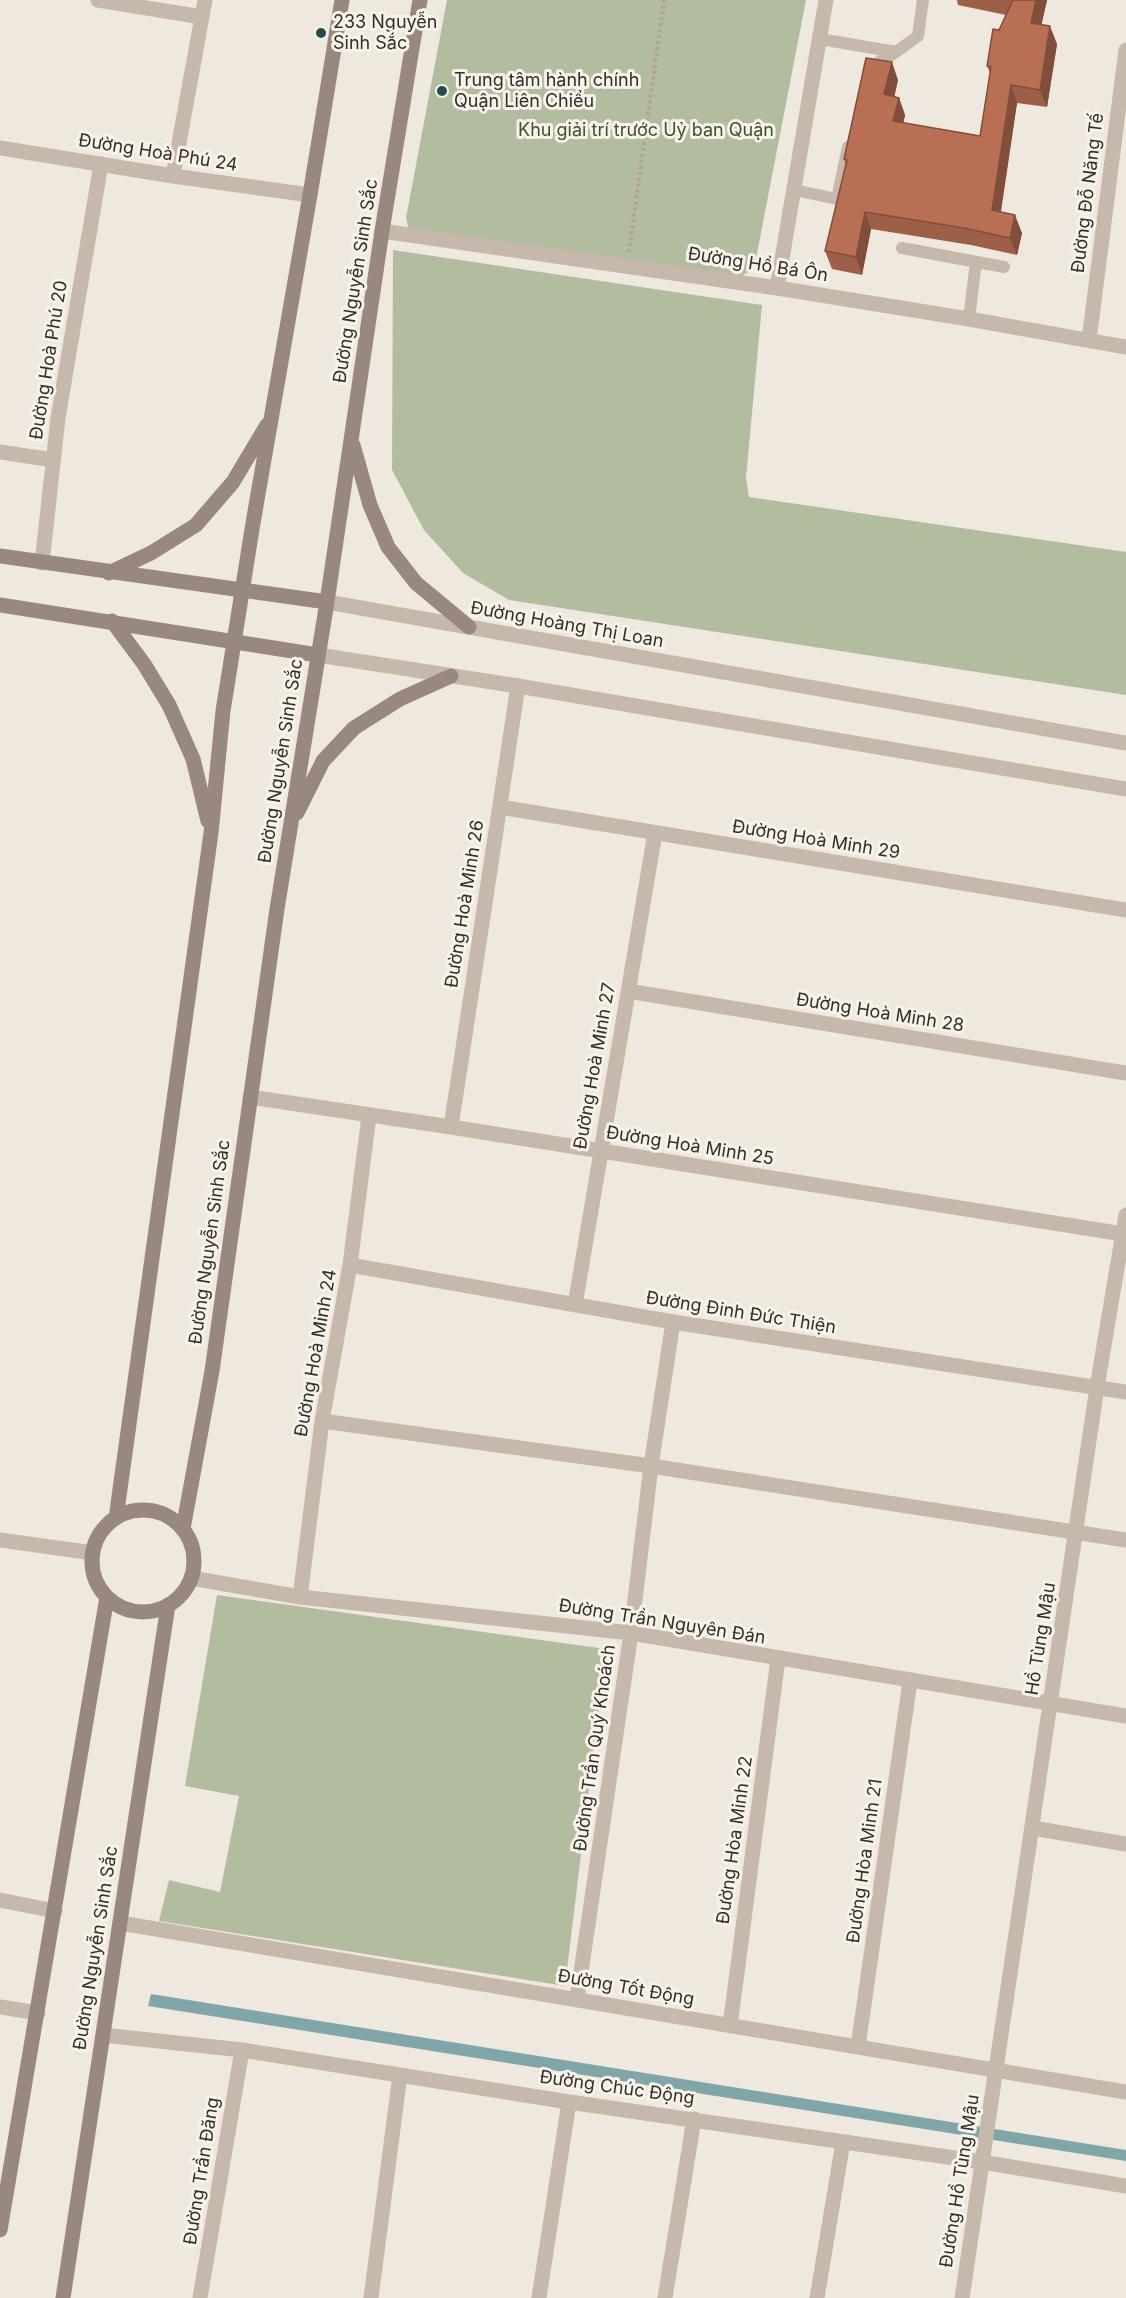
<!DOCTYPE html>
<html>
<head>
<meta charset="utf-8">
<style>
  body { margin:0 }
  canvas { display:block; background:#efe8de }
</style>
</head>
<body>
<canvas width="1126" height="2298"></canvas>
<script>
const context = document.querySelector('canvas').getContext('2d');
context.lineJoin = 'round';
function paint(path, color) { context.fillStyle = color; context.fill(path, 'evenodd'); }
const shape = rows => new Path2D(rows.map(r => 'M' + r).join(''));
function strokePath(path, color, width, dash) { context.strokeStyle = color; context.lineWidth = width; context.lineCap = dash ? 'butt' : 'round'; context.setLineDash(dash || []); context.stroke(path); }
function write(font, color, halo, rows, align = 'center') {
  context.font = font + ' Inter,sans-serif'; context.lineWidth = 6; context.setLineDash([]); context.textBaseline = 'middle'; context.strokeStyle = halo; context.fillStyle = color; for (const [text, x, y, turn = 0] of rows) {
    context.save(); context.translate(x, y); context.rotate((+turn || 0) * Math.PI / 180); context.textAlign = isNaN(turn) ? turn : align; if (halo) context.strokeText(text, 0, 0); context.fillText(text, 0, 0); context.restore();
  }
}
const green = shape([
  [447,0,806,0,754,269,741,276,416,231,408,227,406,218],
  [393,250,762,305,746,478,749,497,1126,552,1126,695,509,600,463,573,424,530,392,470],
  [217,1595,606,1649,565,1986,159,1921,169,1880,220,1892,239,1796,185,1786]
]);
const water = shape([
  [151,1994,1126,2150,1126,2161,148,2006]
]);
const path = shape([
  [629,252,664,0]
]);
const service = shape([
  [820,39,896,52,918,36,923,0],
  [869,68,896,52],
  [794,190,837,199,848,147],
  [902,248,1004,267],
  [969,319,976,262]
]);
const minor = shape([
  [98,0,202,17],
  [0,148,173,176,310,195],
  [173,176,205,0],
  [382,231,777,288,969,319,1126,347],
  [777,288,826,0],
  [1089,340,1126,50],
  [0,452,53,460],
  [42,563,58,418,101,164],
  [500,807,1126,910],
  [628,991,1126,1073],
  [250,1097,451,1127,1123,1234],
  [451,1127,518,686],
  [350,1265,673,1322,1126,1392],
  [575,1305,655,833],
  [322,1421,651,1466,1126,1540],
  [300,1597,322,1421,350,1265,369,1116],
  [1033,1828,1126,1844],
  [0,1900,55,1911],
  [120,1923,1126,2092],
  [577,1999,631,1633,651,1466,673,1322],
  [0,2007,38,2013],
  [730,2026,778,1659],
  [103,2035,242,2050,569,2102,982,2162,1126,2186],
  [858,2047,910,1681],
  [200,2298,242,2050],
  [371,2298,400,2075],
  [539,2298,569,2102],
  [665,2298,694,2119],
  [817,2298,843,2142]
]);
const tertiary = shape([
  [327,602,1126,743],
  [318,655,518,686,1126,789],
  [0,1540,93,1553],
  [191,1578,300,1597,631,1633,1126,1716],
  [962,2298,1097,1387,1126,1215]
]);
const secondary = shape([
  [353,445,370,505,388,547,416,583,469,627],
  [0,556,327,602],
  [109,573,151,553,196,525,233,482,267,425],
  [0,605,318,655],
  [112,621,144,664,169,705,193,759,208,821],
  [297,813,323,761,354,728,400,699,451,676],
  '92 1561a51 51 0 1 1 102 0a51 51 0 1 1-102 0Z',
  [116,1518,211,833,223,711,253,523,310,195,342,0],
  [183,1529,212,1371,277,909,327,602,382,231,420,0],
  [0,2230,107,1597],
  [63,2298,168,1605]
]);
const wall = shape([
  [957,0,1047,0,1041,24,1057,44,1047,107,1017,103,1001,212,1022,233,1017,255,971,245,871,229,862,275,832,269,825,251,846,164,844,159,898,80,894,96,899,98,905,115,903,123,980,136,990,73,987,66,999,30,1006,15,958,5]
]);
const shadedWall = shape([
  [1036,0,1047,0,1038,41,1031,23],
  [1050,26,1057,44,1047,107,1040,90],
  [892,62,898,80,891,112,884,94],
  [1011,85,1017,103,998,228,992,210],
  [899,98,905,115,900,139,893,121],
  [865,212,871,229,862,275,856,257],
  [1015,215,1022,233,1017,255,1010,238]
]);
const building = shape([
  [1013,0,1036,0,1031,23,1050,26,1040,90,1011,85,992,210,1015,215,1010,238,964,228,865,212,856,257,825,251,847,160,844,159,866,58,892,62,884,94,899,98,893,121,980,136,991,67,987,66,993,29,999,30,1013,0]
]);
const markers = [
  [321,33,6,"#244d51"],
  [442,91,6,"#244d51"]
];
const poiNames = [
  ["233 Nguyễn",333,23],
  ["Sinh Sắc",333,44],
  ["Trung tâm hành chính",454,81],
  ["Quận Liên Chiểu",454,102]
];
const parkNames = [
  ["Khu giải trí trước Uỷ ban Quận",646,131]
];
const streetNames = [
  ["Đường Hoà Phú 24",158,153,9],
  ["Đường Đỗ Năng Tế",1088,193,-83],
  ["Đường Hồ Bá Ôn",758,265,9],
  ["Đường Nguyễn Sinh Sắc",356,281,-81],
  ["Đường Hoà Phú 20",49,360,-81],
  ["Đường Hoàng Thị Loan",567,625,10],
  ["Đường Nguyễn Sinh Sắc",281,761,-81],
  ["Đường Hoà Minh 29",816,840,9],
  ["Đường Hoà Minh 26",465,904,-81],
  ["Đường Hoà Minh 28",880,1013,9],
  ["Đường Hoà Minh 27",595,1066,-80],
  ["Đường Hoà Minh 25",690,1146,9],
  ["Đường Nguyễn Sinh Sắc",210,1242,-82],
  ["Đường Đinh Đức Thiện",741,1313,9],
  ["Đường Hoà Minh 24",316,1353,-80],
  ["Đường Trần Nguyên Đán",662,1622,9],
  ["Hồ Tùng Mậu",1041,1639,-81],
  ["Đường Trần Quý Khoách",595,1748,-82],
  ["Đường Hòa Minh 22",735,1840,-82],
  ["Đường Hòa Minh 21",865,1861,-82],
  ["Đường Nguyễn Sinh Sắc",96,1948,-81],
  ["Đường Tốt Động",626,1988,10],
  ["Đường Chúc Động",617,2088,8],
  ["Đường Trần Đăng",202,2171,-81],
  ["Đường Hồ Tùng Mậu",960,2181,-81]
];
paint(green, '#b2bd9f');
paint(water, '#80a6a9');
strokePath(path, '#b2a295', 4, [3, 3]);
strokePath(service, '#c6b8ab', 12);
strokePath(minor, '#c6b8ab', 15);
strokePath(tertiary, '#c6b8ab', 15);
strokePath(secondary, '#99887d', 15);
paint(wall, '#9e5f48');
paint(shadedWall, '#814e3b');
paint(building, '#b86f54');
strokePath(building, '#814e3b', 1.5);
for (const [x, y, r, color] of markers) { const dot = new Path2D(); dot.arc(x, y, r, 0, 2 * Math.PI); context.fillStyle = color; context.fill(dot); strokePath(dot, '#f7f2ea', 2); }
write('18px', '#352d29', '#f7f2ea', poiNames, 'left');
write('18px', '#435030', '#f7f2ea', parkNames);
write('18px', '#352d29', '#f7f2ea', streetNames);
</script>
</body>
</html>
